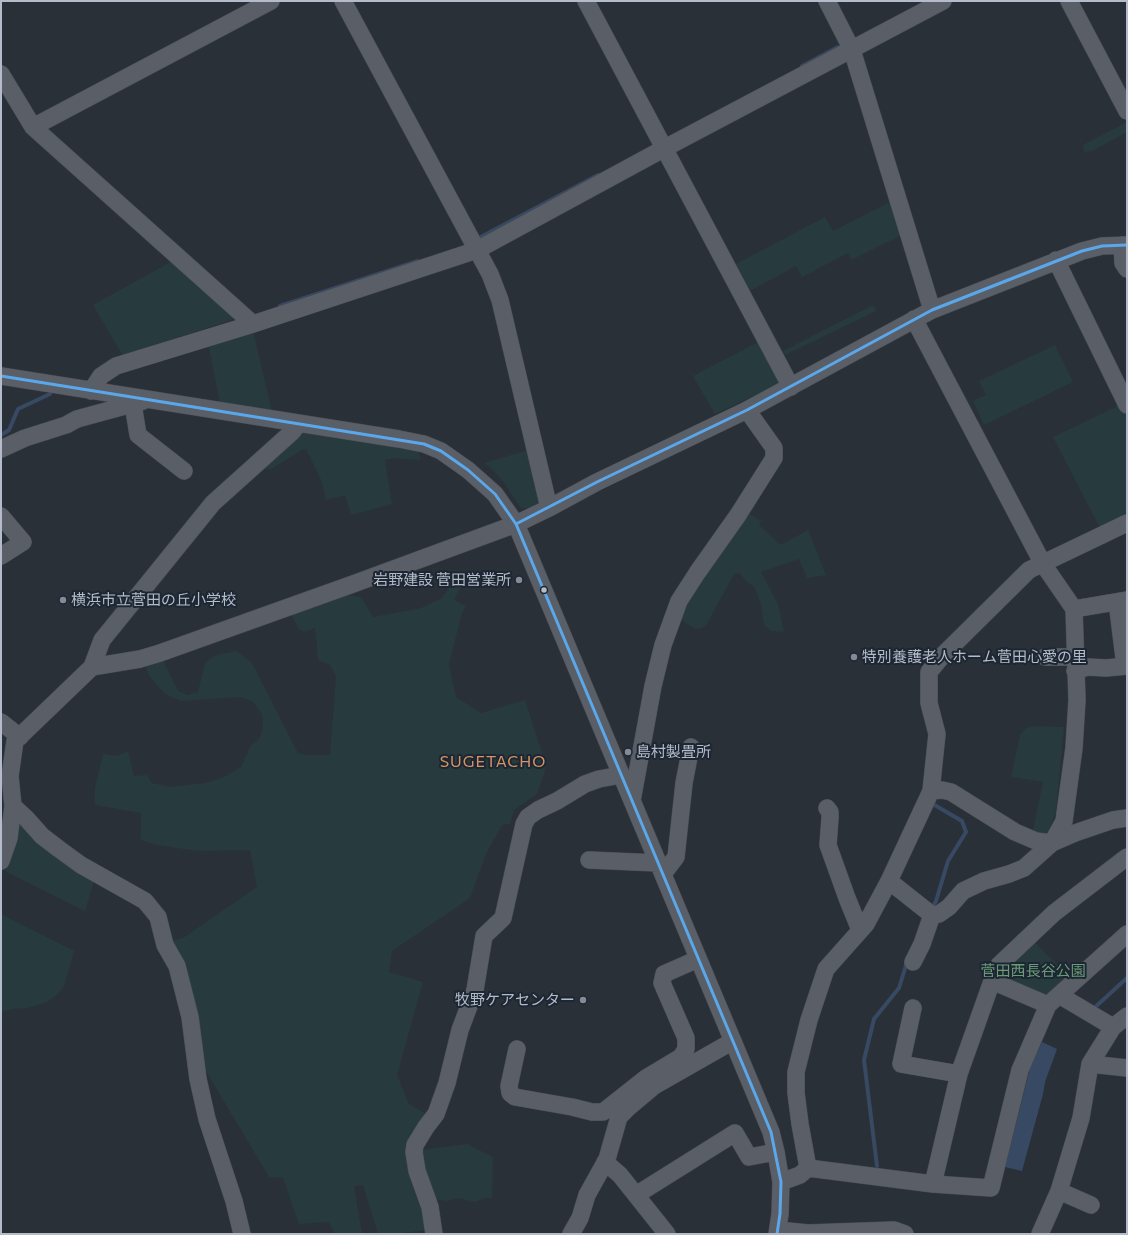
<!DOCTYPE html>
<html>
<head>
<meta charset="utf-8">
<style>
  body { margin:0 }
  #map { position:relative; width:1128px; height:1235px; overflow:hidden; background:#2a3038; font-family:Commissioner,sans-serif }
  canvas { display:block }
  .frame { position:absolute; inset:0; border:2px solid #b4bcc9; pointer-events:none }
</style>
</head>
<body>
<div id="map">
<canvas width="1128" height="1235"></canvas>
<div class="frame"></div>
</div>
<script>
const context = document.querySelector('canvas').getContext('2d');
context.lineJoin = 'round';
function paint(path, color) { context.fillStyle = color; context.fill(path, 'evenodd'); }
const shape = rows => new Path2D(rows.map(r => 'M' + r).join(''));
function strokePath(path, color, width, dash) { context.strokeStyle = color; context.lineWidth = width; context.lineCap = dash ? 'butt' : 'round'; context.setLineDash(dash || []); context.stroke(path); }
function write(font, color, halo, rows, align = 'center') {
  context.font = font + ' Commissioner,"Noto Sans JP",sans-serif'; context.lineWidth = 4; context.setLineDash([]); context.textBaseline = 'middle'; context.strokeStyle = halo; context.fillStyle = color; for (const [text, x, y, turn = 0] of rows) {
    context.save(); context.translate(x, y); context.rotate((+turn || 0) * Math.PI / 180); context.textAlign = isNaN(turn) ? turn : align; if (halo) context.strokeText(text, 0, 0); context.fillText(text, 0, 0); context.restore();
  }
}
const green = shape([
  [1127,122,1127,132,1092,151,1084,152,1083,145],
  [896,199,908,232,851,260,848,253,802,277,796,266,750,291,736,264,825,217,833,231],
  [176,259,240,317,123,356,93,305],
  [873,305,876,311,785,355,783,351],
  [253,331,272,411,220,403,209,347],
  [762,340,781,383,715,414,693,376],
  [1055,345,1073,382,984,425,973,401,986,395,979,381],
  [1122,404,1127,414,1127,516,1100,528,1053,437],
  [302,431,418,450,421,460,394,458,385,460,392,504,351,515,345,495,326,500,322,482,306,449,302,450,271,469,259,469],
  [535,448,546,499,527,509,521,508,505,484,490,467,484,463],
  [747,512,761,521,759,525,781,545,808,530,826,575,807,578,799,559,761,572,778,604,784,632,771,631,764,625,761,604,755,588,746,581,740,573,734,574,707,624,702,628,694,628,684,622,679,618,686,598],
  [469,571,454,600,466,606,462,613,449,664,456,697,481,713,525,700,543,756,545,771,537,794,514,810,510,824,502,825,486,854,470,898,392,951,389,972,423,982,397,1075,409,1104,426,1114,421,1150,467,1144,493,1157,492,1198,485,1198,475,1202,459,1198,447,1201,432,1199,426,1230,394,1234,378,1234,363,1185,354,1186,362,1234,335,1234,329,1222,299,1224,283,1178,269,1177,203,1066,168,941,183,938,257,887,250,850,199,851,157,845,140,840,141,831,141,813,95,805,95,788,103,754,117,756,128,751,134,776,147,775,152,783,170,787,205,783,224,777,241,767,251,745,259,739,263,728,262,714,253,702,241,697,181,701,165,694,150,677,145,666,162,658,178,691,187,695,198,692,205,663,215,655,237,651,252,663,298,753,306,755,330,755,336,676,330,665,318,660,315,628,305,632,299,629,291,614,345,595,361,597,373,617,421,608,442,598,459,574],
  [1035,726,1064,727,1056,811,1047,838,1032,835,1043,782,1011,777,1020,735,1026,728],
  [17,816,95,878,85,911,5,871,11,858],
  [1,914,74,951,64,986,57,995,45,1003,26,1008,12,1009,1,1012],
  [1033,941,1068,976,1043,999,998,979,1004,967]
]);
const water = shape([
  [1042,1042,1057,1049,1045,1082,1043,1094,1022,1171,1005,1167,1030,1068]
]);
const stream = shape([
  [802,66,838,47],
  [475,240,598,175],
  [280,306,418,261],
  [1,435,9,430,18,409,50,394],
  [931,803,962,821,966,832,948,861,936,901,931,910],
  [1092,1010,1127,978],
  [877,1166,864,1060,874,1019,899,988,907,962]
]);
const minor = shape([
  [343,1,477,250,490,274,500,300,549,508],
  [586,1,791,387],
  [827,1,852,50,932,310],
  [1069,1,1127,111],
  [1,74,33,127,253,324],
  [33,127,271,1],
  [1122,245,1123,263,1127,269],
  [1056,260,1127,405],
  [914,319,1043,564,1074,609,1127,600],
  [1,376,399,439,424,444,441,451,468,470,495,494,516,524,771,1132,776,1152,781,1182,780,1214,777,1234],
  [91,391,101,376,116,366,253,324,477,250,665,148,943,1],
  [133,404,138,435,184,471],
  [1,449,25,438,66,425,77,419,143,401],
  [1,516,23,542,1,556],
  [1117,602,1124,658],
  [1045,657,1075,657],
  [92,667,102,640,213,503,292,432,299,423],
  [1075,671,1088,667,1106,668,1127,666],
  [1,722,20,737],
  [931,791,942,790,951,792,1015,832,1036,841,1052,843,1075,833,1113,820,1127,818],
  [632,801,653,686,663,645,679,601,697,573,738,515,774,458,774,448,747,410],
  [13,806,26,818,42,836,59,849,81,865,145,901,158,917,165,945,177,966,190,1017,198,1079,207,1119,234,1201,242,1234],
  [827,808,830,812,830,818,828,845,847,898,860,930],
  [589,860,658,863],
  [1,861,9,838,13,806,10,776,15,741,92,667,140,659,160,653,353,584,516,524,549,508,597,482,747,410,932,310,1082,251,1102,246,1127,245],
  [663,874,676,857,684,783,691,747],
  [889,881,932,915,939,914,949,907,963,891,984,881,1009,874,1024,868,1052,843,1064,821,1074,748,1077,700,1074,609],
  [913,962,922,944,932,915],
  [992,981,1048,1005],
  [1059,995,1113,1027],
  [913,1008,901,1064,959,1074],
  [517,1049,509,1086,510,1093,515,1097,572,1107,592,1112,603,1112,646,1078,681,1057,686,1049,686,1038,662,983,664,974,698,959],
  [1090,1064,1127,1068],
  [605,1162,620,1175,667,1234],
  [808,1168,933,1184,991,1188,1020,1070,1048,1005,1127,934],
  [781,1182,800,1175,808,1168,800,1124,796,1093,796,1072,809,1020,826,969,866,924,889,881,931,791,937,734,929,703,929,672,943,655,1029,570,1127,523],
  [933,1184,959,1074,992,981,999,965,1054,913,1127,857],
  [1059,1191,1091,1205],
  [636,1195,735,1133,749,1157,776,1152],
  [778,1230,808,1233,894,1230,905,1234],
  [434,1234,430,1207,417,1171,414,1152,415,1145,426,1127,436,1114,447,1083,460,1030,475,990,484,936,503,918,524,824,528,817,538,810,557,801,585,784,599,779,621,775],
  [571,1234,580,1218,587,1195,607,1159,619,1117,629,1107,654,1086,733,1041],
  [1040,1234,1059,1191,1081,1118,1090,1064,1113,1027,1127,1016]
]);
const bus1 = shape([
  [1,376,424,444,441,451,468,470,495,494,516,524,771,1132,781,1182,780,1214,777,1234],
  [516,524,597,482,747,410,932,310,1082,251,1102,246,1127,245]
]);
const markers = [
  [519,580,4,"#848b96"],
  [544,590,3.5,"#b4bcc9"],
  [63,600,4,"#848b96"],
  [854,657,4,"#848b96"],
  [628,752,4,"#848b96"],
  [583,1000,4,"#848b96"]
];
const poiNames = [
  ["岩野建設 菅田営業所",511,580,"right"],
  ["横浜市立菅田の丘小学校",71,600],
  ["特別養護老人ホーム菅田心愛の里",862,657],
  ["島村製畳所",636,752],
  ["牧野ケアセンター",575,1000,"right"]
];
const parkNames = [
  ["菅田西長谷公園",1033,971]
];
const neighbourhoodNames = [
  ["SUGETACHO",493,762]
];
paint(green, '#273a3e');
paint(water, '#384963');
strokePath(stream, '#384963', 4);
strokePath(minor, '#484c53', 18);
strokePath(minor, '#5a5e66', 17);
strokePath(bus1, '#5aa8eb', 3);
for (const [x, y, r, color] of markers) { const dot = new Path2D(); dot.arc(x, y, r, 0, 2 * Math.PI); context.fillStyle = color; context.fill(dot); strokePath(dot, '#1d2633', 1.5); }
write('15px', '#b4bcc9', '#1d2633', poiNames, 'left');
write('15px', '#6b9a76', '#1d2633', parkNames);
context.letterSpacing = '1px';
write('16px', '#d59563', '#1d2633', neighbourhoodNames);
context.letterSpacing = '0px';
</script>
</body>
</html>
